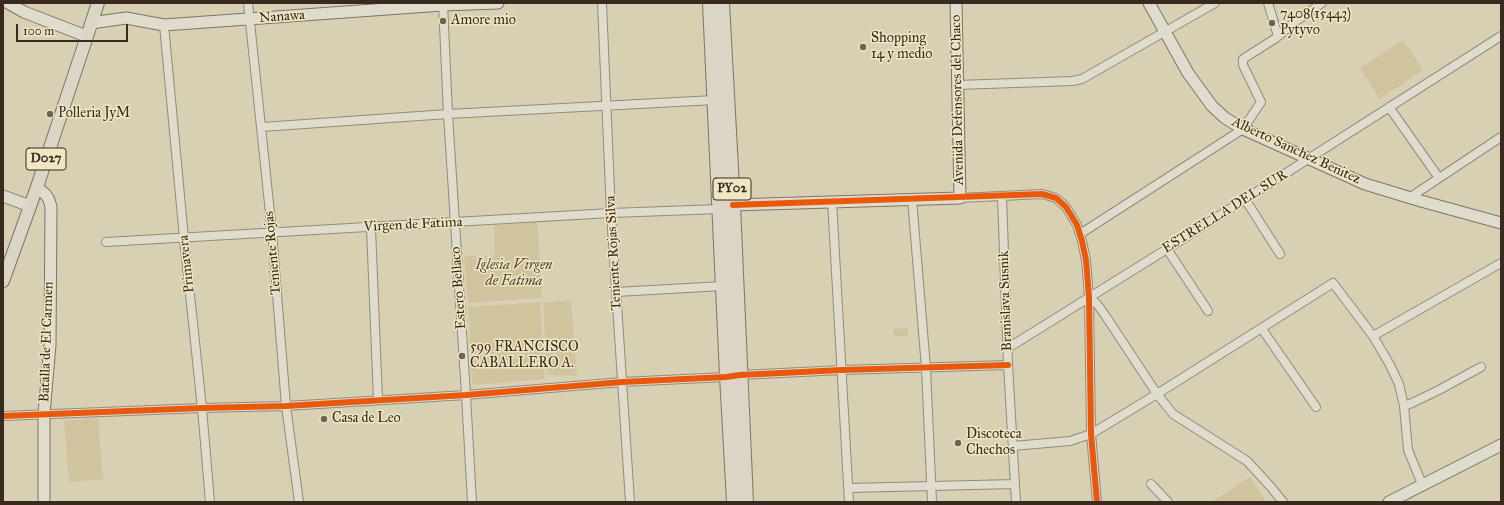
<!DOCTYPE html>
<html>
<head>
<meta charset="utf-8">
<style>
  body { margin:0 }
  #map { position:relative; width:1504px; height:505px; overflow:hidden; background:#d7d0b3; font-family:"IM FELL Great Primer",serif }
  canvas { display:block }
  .frame { position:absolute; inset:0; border:4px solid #3a291f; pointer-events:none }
  .scale { position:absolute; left:16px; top:24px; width:112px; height:18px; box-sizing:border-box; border:2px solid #3a291f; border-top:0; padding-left:5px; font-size:12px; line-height:14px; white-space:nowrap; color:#3a291f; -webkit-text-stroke:3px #efe6c4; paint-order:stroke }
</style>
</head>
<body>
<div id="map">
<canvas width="1504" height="505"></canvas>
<div class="frame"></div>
<div class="scale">100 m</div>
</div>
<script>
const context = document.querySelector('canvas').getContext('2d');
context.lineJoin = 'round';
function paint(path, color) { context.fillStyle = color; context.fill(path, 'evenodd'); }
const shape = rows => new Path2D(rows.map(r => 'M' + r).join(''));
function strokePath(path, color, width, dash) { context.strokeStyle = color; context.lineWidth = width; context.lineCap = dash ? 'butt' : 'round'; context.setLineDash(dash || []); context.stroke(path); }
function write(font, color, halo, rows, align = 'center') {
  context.font = font + ' "IM FELL Great Primer",serif'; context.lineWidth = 3; context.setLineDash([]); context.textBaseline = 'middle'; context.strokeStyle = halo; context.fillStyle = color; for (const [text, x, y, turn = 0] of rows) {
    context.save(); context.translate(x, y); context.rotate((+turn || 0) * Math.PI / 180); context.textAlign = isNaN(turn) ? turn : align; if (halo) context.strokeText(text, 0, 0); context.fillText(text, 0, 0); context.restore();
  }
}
const green = shape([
  [1403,40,1423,70,1380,99,1360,68],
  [537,222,542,298,468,303,464,256,495,256,494,225],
  [571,300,577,376,547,375,543,303],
  [540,302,545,379,472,385,468,307],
  [908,328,908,336,894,336,894,329],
  [98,418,103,479,69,482,64,421],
  [1250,477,1266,502,1211,502]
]);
const street = shape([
  [248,3,272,232,286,406,299,502],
  [443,3,448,114,466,395,472,502],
  [602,3,611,213,630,502],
  [1268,3,1278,36],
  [164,25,184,238,202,408,210,502],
  [957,85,1073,81,1082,79,1215,3],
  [1389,107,1439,178],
  [262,127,448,114,715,100],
  [1002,196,1008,365,1016,502],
  [960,198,1042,194,1056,198,1066,207,1077,225,1082,241,1086,260,1089,297,1091,434,1097,502],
  [1409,198,1501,137],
  [912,199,926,368,932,502],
  [1245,199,1280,254],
  [832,201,849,502],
  [371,228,378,400],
  [1080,234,1243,129,1261,102,1243,65,1243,59,1276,38,1296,21,1322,3],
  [106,242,611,213,720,209],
  [1167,249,1208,311],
  [616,292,723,286],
  [1089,297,1097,304,1105,315,1157,394,1173,414,1247,461,1270,486,1283,502],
  [1262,329,1316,407],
  [1373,336,1501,263],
  [1008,348,1167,249,1501,36],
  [1404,406,1412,403,1439,390,1481,367],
  [3,416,202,408,286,406,466,395,622,382,726,377,740,375,842,370,1008,365],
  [1013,446,1070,441,1091,434,1157,394,1333,283,1373,336,1390,365,1399,384,1404,406,1408,450,1422,484],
  [1151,484,1168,502],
  [849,488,1015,484]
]);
const secondary = shape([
  [8,3,24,12,86,36],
  [1149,3,1188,73,1212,106,1225,118,1243,129,1365,184,1421,201,1501,223],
  [91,23,126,18,164,25,443,5,498,3],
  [37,187,46,195,49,200,51,207,50,345,44,414,44,502],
  [3,196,30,206],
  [733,205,960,198,956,3],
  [1389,502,1501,445]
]);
const primary = shape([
  [3,281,37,187,98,3]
]);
const highway = shape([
  [710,3,727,376,734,502],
  [722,3,733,205,746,502]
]);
const cycleway = shape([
  [733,205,1042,194,1056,198,1066,207,1077,225,1082,241,1086,260,1089,297,1091,434,1097,502],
  [3,416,202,408,286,406,466,395,622,382,726,377,740,375,842,370,1008,365]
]);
const markers = [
  [443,21,4,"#716353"],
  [1272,23,4,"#716353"],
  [863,47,4,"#716353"],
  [50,114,4,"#716353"],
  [462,356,4,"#716353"],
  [324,419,4,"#716353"],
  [958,443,4,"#716353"]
];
const shields = [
  [46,159,40],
  [732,189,38]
];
const shieldNames = [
  ["D027",46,159],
  ["PY02",732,189]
];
const poiNames = [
  ["7408(15443)",1280,15],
  ["Pytyvo",1280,31],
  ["Amore mio",451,21],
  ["Shopping",871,39],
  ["14 y medio",871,55],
  ["Polleria JyM",58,114],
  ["599 FRANCISCO",470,348],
  ["CABALLERO A.",470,364],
  ["Casa de Leo",332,419],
  ["Discoteca",966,435],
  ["Chechos",966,451]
];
const streetNames = [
  ["Nanawa",282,17,-4],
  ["Avenida Defensores del Chaco",958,100,-91],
  ["Alberto Sanchez Benitez",1296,151,25],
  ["ESTRELLA DEL SUR",1225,212,-32],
  ["Virgen de Fatima",413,225,-3],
  ["Teniente Rojas",273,253,-95],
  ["Teniente Rojas Silva",614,253,-93],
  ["Primavera",187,264,-96],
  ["Estero Bellaco",459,288,-94],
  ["Branislava Susnik",1006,301,-92],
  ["Batalla de El Carmen",47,342,-88]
];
const parkNames = [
  ["Iglesia Virgen",514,266],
  ["de Fatima",514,282]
];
paint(green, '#cfc49e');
strokePath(street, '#928b7a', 10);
strokePath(secondary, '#7c7567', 13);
strokePath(primary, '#7c7567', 14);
strokePath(highway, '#7c7567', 16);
strokePath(street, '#e0dccd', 8);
strokePath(secondary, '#e0dccd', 11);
strokePath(primary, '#dad5c5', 12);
strokePath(highway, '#dad5c5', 14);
strokePath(cycleway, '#e8590c', 6);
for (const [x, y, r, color] of markers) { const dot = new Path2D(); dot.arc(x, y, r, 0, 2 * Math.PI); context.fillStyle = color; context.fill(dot); strokePath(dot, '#efe6c4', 1.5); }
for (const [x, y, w] of shields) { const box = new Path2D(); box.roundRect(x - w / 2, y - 11, w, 22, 3); context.fillStyle = '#efe6c4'; context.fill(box); strokePath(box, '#3a291f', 1); }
write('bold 13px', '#3a291f', null, shieldNames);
write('14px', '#3a291f', '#efe6c4', poiNames, 'left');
write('14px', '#3a291f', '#efe6c4', streetNames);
write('italic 14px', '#574635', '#efe6c4', parkNames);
</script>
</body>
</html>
